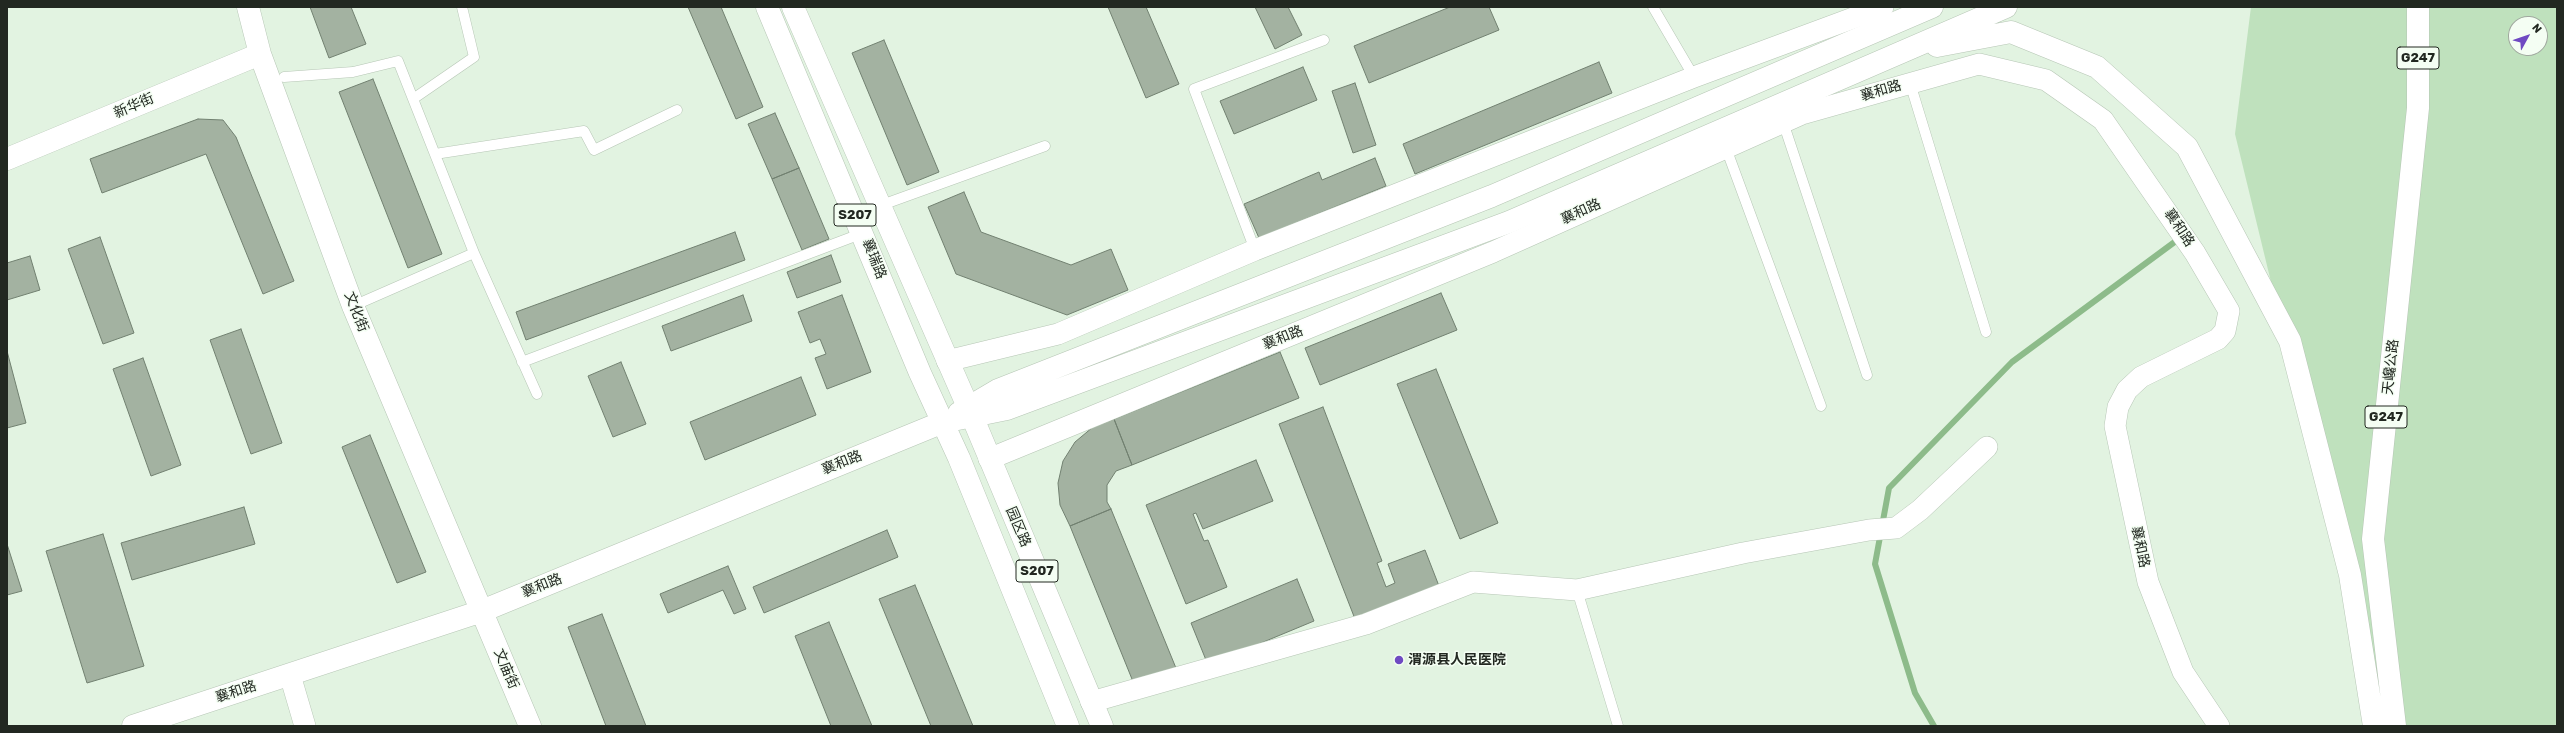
<!DOCTYPE html>
<html>
<head>
<meta charset="utf-8">
<style>
  body { margin:0 }
  #map { position:relative; width:2564px; height:733px; overflow:hidden; background:#e2f3e1; font-family:Rubik,sans-serif }
  canvas { display:block }
  .frame { position:absolute; inset:0; border:8px solid #222821; pointer-events:none }
  .north { position:absolute; left:2508px; top:16px; width:40px; height:40px; box-sizing:border-box; background:#f4fef3; border:1px solid #a0a89f; border-radius:50%; rotate:50deg; font-size:11px; font-weight:700; line-height:16px; text-align:center; color:#222821 }
  .north::after { content:''; display:block; margin:auto; width:14px; height:18px; background:#6f4ac2; clip-path:polygon(50% 0,100% 100%,50% 72%,0 100%) }
</style>
</head>
<body>
<div id="map">
<canvas width="2564" height="733"></canvas>
<div class="frame"></div>
<div class="north">N</div>
</div>
<script>
const context = document.querySelector('canvas').getContext('2d');
context.lineJoin = 'round';
function paint(path, color) { context.fillStyle = color; context.fill(path, 'evenodd'); }
const shape = rows => new Path2D(rows.map(r => 'M' + r).join(''));
function strokePath(path, color, width, dash) { context.strokeStyle = color; context.lineWidth = width; context.lineCap = dash ? 'butt' : 'round'; context.setLineDash(dash || []); context.stroke(path); }
function write(font, color, halo, rows, align = 'center') {
  context.font = font + ' Rubik,"Noto Sans SC",sans-serif'; context.lineWidth = 3; context.setLineDash([]); context.textBaseline = 'middle'; context.strokeStyle = halo; context.fillStyle = color; for (const [text, x, y, turn = 0] of rows) {
    context.save(); context.translate(x, y); context.rotate((+turn || 0) * Math.PI / 180); context.textAlign = isNaN(turn) ? turn : align; if (halo) context.strokeText(text, 0, 0); context.fillText(text, 0, 0); context.restore();
  }
}
const green = shape([
  [2251,7,2557,7,2557,726,2379,726,2235,134],
  [2516,24,2540,24,2540,48,2516,48]
]);
const stream = shape([
  [1934,726,1915,693,1875,564,1889,488,2012,362,2180,238]
]);
const building = shape([
  [310,7,351,7,366,44,329,58,310,7],
  [688,7,721,7,763,107,736,119,688,7],
  [1108,7,1146,7,1179,84,1146,98,1108,7],
  [1255,7,1288,7,1302,35,1275,49,1255,7],
  [1450,7,1489,7,1499,30,1369,83,1354,46,1450,7],
  [884,40,939,172,907,185,852,53,884,40],
  [1599,62,1612,93,1415,174,1403,144,1599,62],
  [1303,67,1317,100,1234,134,1220,101,1303,67],
  [373,79,442,254,408,268,339,92,373,79],
  [1355,83,1376,145,1353,153,1332,91,1355,83],
  [775,113,799,168,772,179,748,124,775,113],
  [198,119,223,120,236,137,294,281,263,294,206,154,102,193,90,159,198,119],
  [1375,158,1386,186,1259,238,1244,204,1319,172,1322,180,1375,158],
  [799,168,829,239,802,250,772,179,799,168],
  [964,192,981,232,1071,265,1111,249,1128,290,1067,315,956,274,928,207,964,192],
  [735,232,745,260,526,340,516,312,735,232],
  [100,237,134,333,103,344,68,249,100,237],
  [831,255,841,282,797,298,787,272,831,255],
  [30,256,40,290,7,300,7,263,30,256],
  [1441,293,1457,330,1320,385,1305,348,1441,293],
  [743,295,752,321,671,351,662,326,743,295],
  [842,295,871,372,827,389,815,358,826,354,820,339,810,343,798,312,842,295],
  [241,329,282,443,251,454,210,340,241,329],
  [7,351,26,423,7,428,7,351],
  [1280,352,1299,398,1132,465,1114,419,1280,352],
  [143,358,181,465,151,476,113,369,143,358],
  [621,362,646,424,613,437,588,376,621,362],
  [1436,369,1498,523,1460,539,1397,384,1436,369],
  [801,377,816,415,705,460,690,422,801,377],
  [1323,407,1382,561,1377,563,1386,587,1395,583,1388,564,1425,550,1439,586,1355,619,1279,424,1323,407],
  [1114,419,1132,465,1116,471,1107,485,1107,502,1111,509,1070,526,1060,505,1058,483,1063,461,1075,442,1093,427,1114,419],
  [370,435,426,572,397,583,342,447,370,435],
  [1256,460,1273,501,1203,529,1196,513,1193,514,1204,541,1208,540,1227,587,1186,604,1146,505,1256,460],
  [244,507,255,544,132,580,121,543,244,507],
  [1111,509,1178,673,1136,689,1070,526,1111,509],
  [887,530,898,557,764,613,753,587,887,530],
  [103,534,144,666,87,683,46,551,103,534],
  [7,544,22,591,7,595,7,544],
  [728,566,746,609,734,614,723,590,668,613,660,594,728,566],
  [1297,579,1314,621,1208,665,1191,623,1297,579],
  [915,585,973,726,931,726,879,599,915,585],
  [602,614,646,726,606,726,568,627,602,614],
  [829,622,872,726,831,726,795,636,829,622]
]);
const lane = shape([
  [1653,7,1694,77],
  [284,77,353,72,398,61,474,253],
  [1910,83,1986,332],
  [413,99,474,57,462,7],
  [1783,122,1867,375],
  [1726,148,1821,406],
  [435,154,584,131,594,150,677,110],
  [879,206,1045,146],
  [1255,250,1194,89,1324,40],
  [353,306,474,253,537,394],
  [522,362,863,233],
  [1577,590,1618,726]
]);
const street = shape([
  [947,361,1058,334,1255,250,1694,77,1883,7],
  [989,459,1493,252,1802,114,1979,64,2046,80,2103,120,2195,253,2229,311,2225,331,2218,339,2141,377,2127,390,2118,407,2115,426,2148,582,2183,672,2219,726],
  [290,675,305,726],
  [1091,702,1366,624,1473,582,1577,590,1743,553,1869,530,1896,528,1920,510,1987,447]
]);
const secondary = shape([
  [248,7,260,54,353,306,530,726],
  [7,159,260,54],
  [133,726,482,611,943,422]
]);
const primary = shape([
  [767,7,920,373,959,458,1068,726],
  [793,7,972,416,1102,726]
]);
const highway = shape([
  [1937,46,2011,32,2097,67,2187,147,2290,341,2350,575,2374,726],
  [959,413,998,390,1492,196,1932,7],
  [943,422,1007,409,1509,222,2006,7],
  [2395,726,2373,539,2418,108,2418,7]
]);
const markers = [
  [1399,660,5,"#6f4ac2"]
];
const shields = [
  [2418,58,42],
  [855,215,42],
  [2386,417,42],
  [1037,571,42]
];
const shieldNames = [
  ["G247",2418,58],
  ["S207",855,215],
  ["G247",2386,417],
  ["S207",1037,571]
];
const streetNames = [
  ["襄和路",1881,91,-16],
  ["新华街",134,106,-23],
  ["襄和路",1581,212,-24],
  ["襄和路",2179,228,56],
  ["襄瑞路",874,259,68],
  ["文化街",356,312,68],
  ["襄和路",1283,338,-22],
  ["天巉公路",2391,367,-84],
  ["襄和路",842,463,-22],
  ["园区路",1018,527,67],
  ["襄和路",2140,547,78],
  ["襄和路",542,586,-22],
  ["文庙街",506,669,67],
  ["襄和路",236,692,-18]
];
const poiNames = [
  ["渭源县人民医院",1408,660]
];
paint(green, '#bfe1bd');
strokePath(stream, '#8dbb8a', 6);
paint(building, '#a3b2a1');
strokePath(building, '#718070', 1);
strokePath(lane, '#b6c6b5', 11);
strokePath(street, '#b6c6b5', 22);
strokePath(secondary, '#b6c6b5', 23);
strokePath(primary, '#b6c6b5', 23);
strokePath(highway, '#b6c6b5', 23);
strokePath(lane, '#fff', 10);
strokePath(street, '#fff', 21);
strokePath(secondary, '#fff', 22);
strokePath(primary, '#fff', 22);
strokePath(highway, '#fff', 22);
for (const [x, y, r, color] of markers) { const dot = new Path2D(); dot.arc(x, y, r, 0, 2 * Math.PI); context.fillStyle = color; context.fill(dot); strokePath(dot, '#f4fef3', 1.5); }
for (const [x, y, w] of shields) { const box = new Path2D(); box.roundRect(x - w / 2, y - 11, w, 22, 3); context.fillStyle = '#f4fef3'; context.fill(box); strokePath(box, '#222821', 1); }
write('bold 13px', '#222821', null, shieldNames);
write('14px', '#222821', '#f4fef3', streetNames);
write('bold 14px', '#222821', '#f4fef3', poiNames, 'left');
</script>
</body>
</html>
